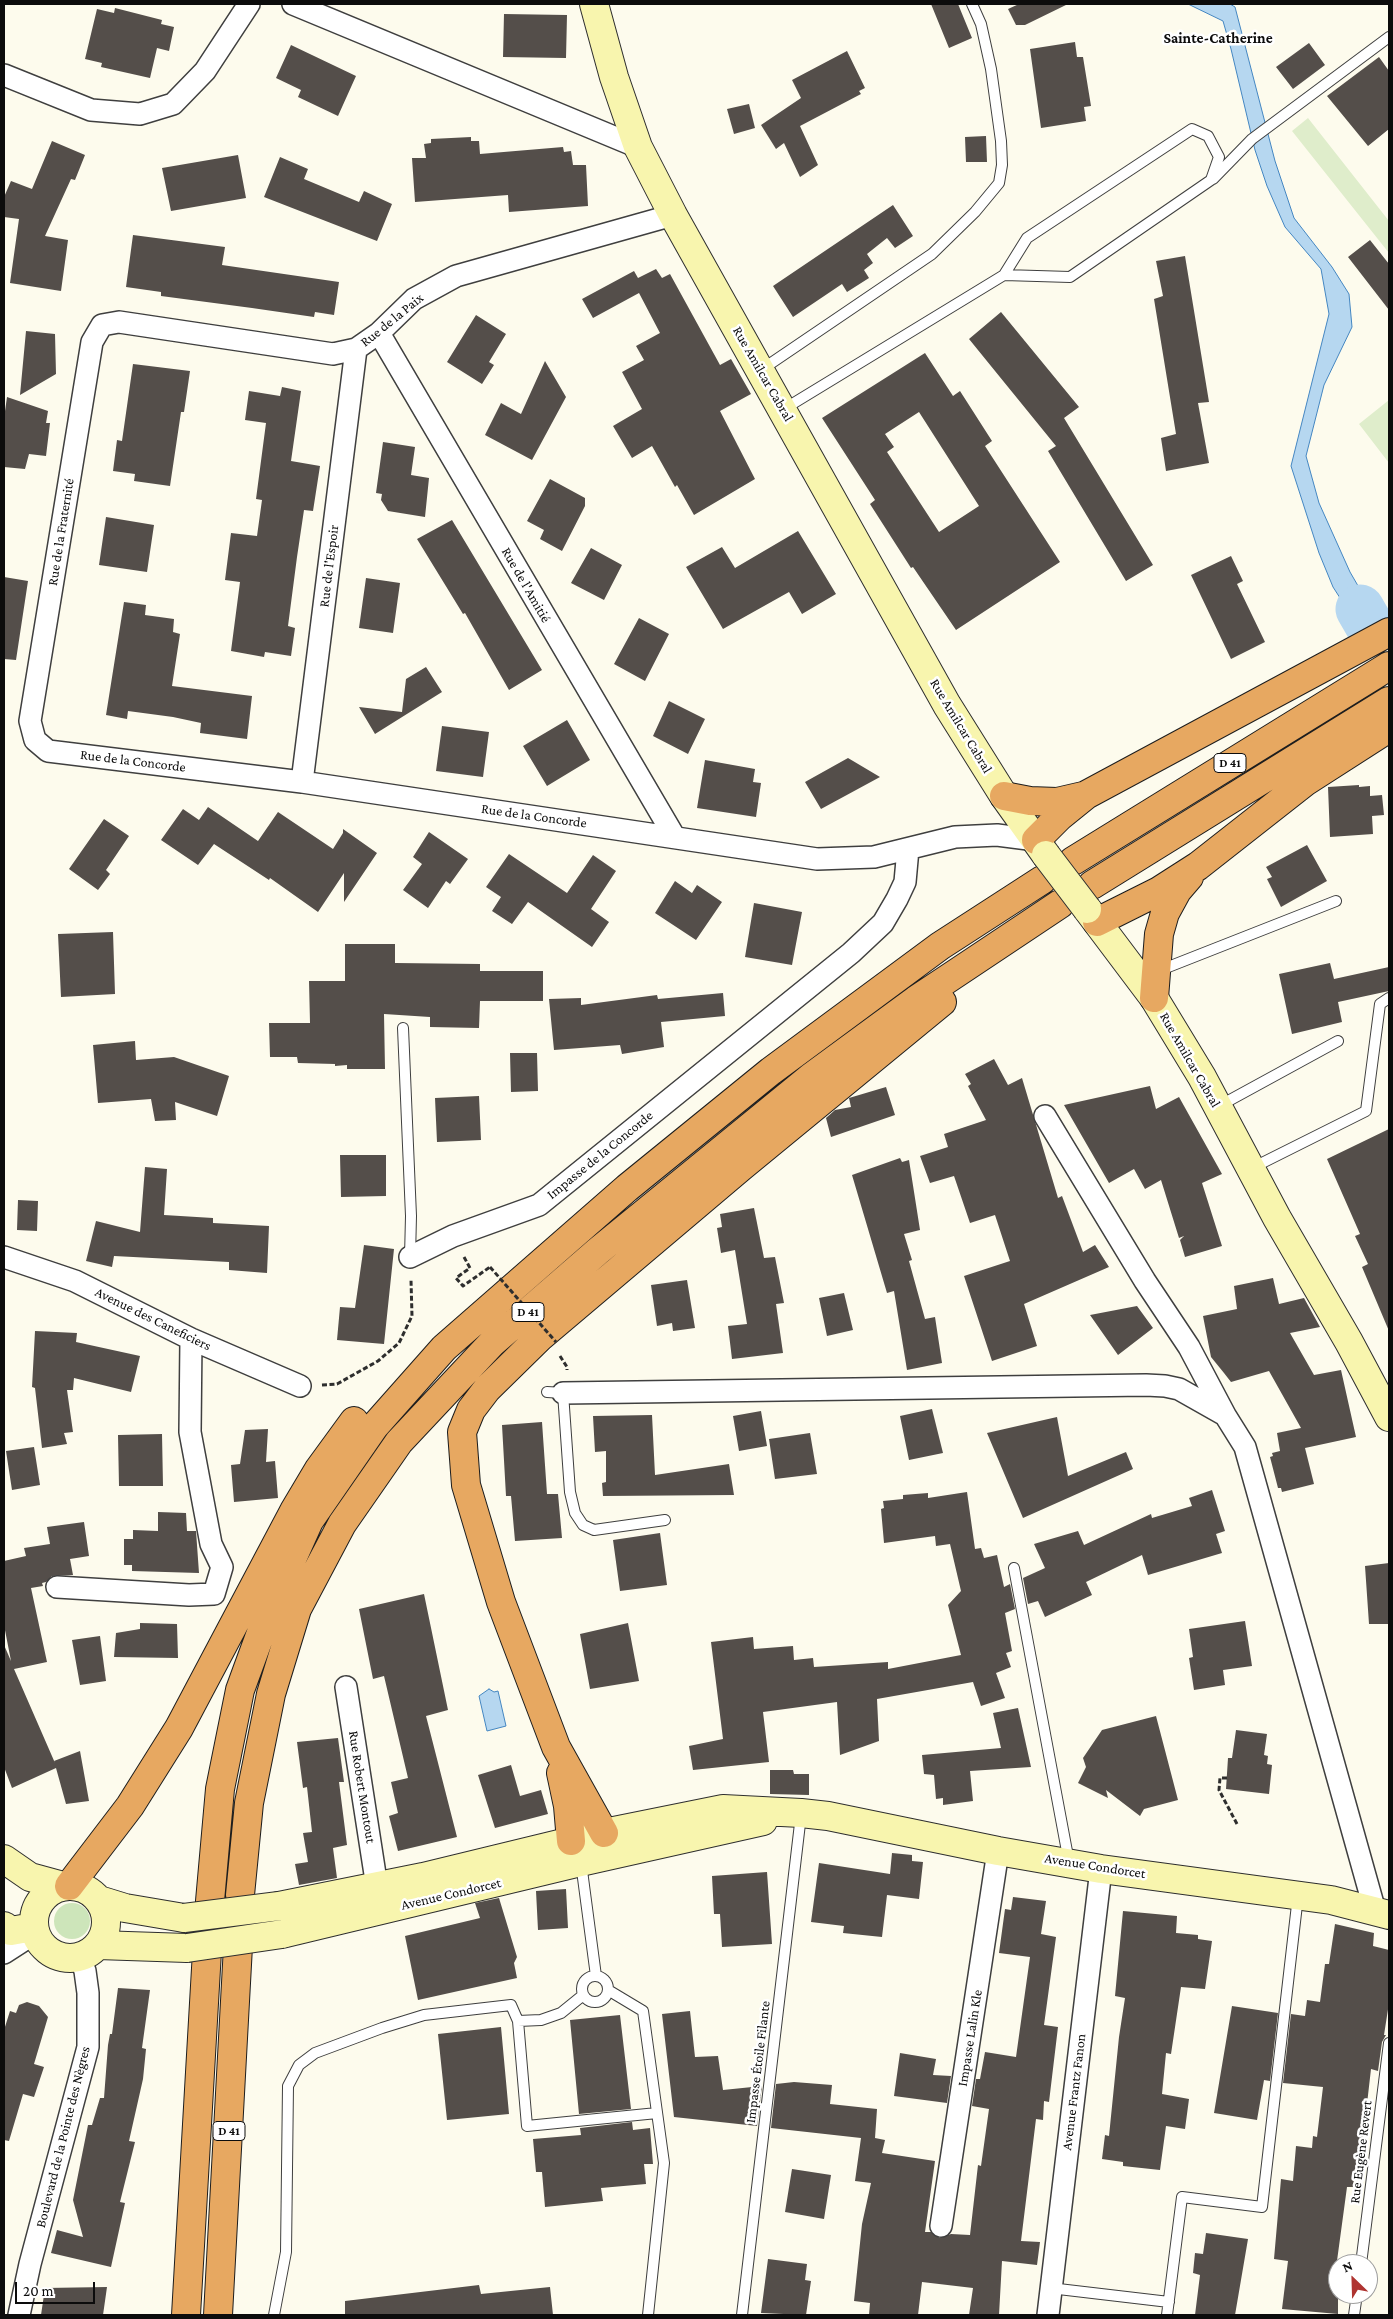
<!DOCTYPE html>
<html>
<head>
<meta charset="utf-8">
<style>
  body { margin:0 }
  #map { position:relative; width:1393px; height:2319px; overflow:hidden; background:#fdfbed; font-family:"Crimson Pro",serif }
  canvas { display:block }
  .frame { position:absolute; inset:0; border:5px solid #0c0c0c; pointer-events:none }
  .north { position:absolute; left:1328px; top:2254px; width:50px; height:50px; box-sizing:border-box; background:#fff; border:1px solid #9e9e9e; border-radius:50%; rotate:336deg; font-size:14px; font-weight:700; line-height:20px; text-align:center; color:#0c0c0c }
  .north::after { content:''; display:block; margin:auto; width:18px; height:22px; background:#af3431; clip-path:polygon(50% 0,100% 100%,50% 72%,0 100%) }
  .scale { position:absolute; left:15px; top:2282px; width:80px; height:22px; box-sizing:border-box; border:2px solid #0c0c0c; border-top:0; padding-left:6px; font-size:15px; line-height:18px; white-space:nowrap; color:#0c0c0c; -webkit-text-stroke:4px #fff; paint-order:stroke }
</style>
</head>
<body>
<div id="map">
<canvas width="1393" height="2319"></canvas>
<div class="frame"></div>
<div class="north">N</div>
<div class="scale">20 m</div>
</div>
<script>
const context = document.querySelector('canvas').getContext('2d');
context.lineJoin = 'round';
function paint(path, color) { context.fillStyle = color; context.fill(path, 'evenodd'); }
const shape = rows => new Path2D(rows.map(r => 'M' + r).join(''));
function strokePath(path, color, width, dash) { context.strokeStyle = color; context.lineWidth = width; context.lineCap = dash ? 'butt' : 'round'; context.setLineDash(dash || []); context.stroke(path); }
function write(font, color, halo, rows, align = 'center') {
  context.font = font + ' "Crimson Pro",serif'; context.lineWidth = 5; context.setLineDash([]); context.textBaseline = 'middle'; context.strokeStyle = halo; context.fillStyle = color; for (const [text, x, y, turn = 0] of rows) {
    context.save(); context.translate(x, y); context.rotate((+turn || 0) * Math.PI / 180); context.textAlign = isNaN(turn) ? turn : align; if (halo) context.strokeText(text, 0, 0); context.fillText(text, 0, 0); context.restore();
  }
}
const green = shape([
  '54 1921a18 18 0 1 1 36 0a18 18 0 1 1-36 0Z'
]);
const pitch = shape([
  [1308,118,1389,221,1389,253,1292,131],
  [1389,400,1389,463,1359,424]
]);
const water = shape([
  [1188,4,1230,4,1235,7,1275,161,1294,218,1332,267,1349,294,1352,327,1324,385,1306,456,1319,503,1350,572,1368,603,1351,615,1333,587,1319,553,1291,466,1329,314,1321,269,1285,227,1267,186,1255,150,1231,49,1223,21,1188,4],
  [489,1689,494,1692,498,1691,506,1726,487,1731,479,1696,489,1689]
]);
const river = shape([
  [1360,609,1371,628]
]);
const building = shape([
  [931,4,958,4,972,38,949,48],
  [1019,4,1068,4,1025,25,1016,25,1008,9],
  [115,8,162,20,161,24,174,27,169,51,157,48,150,78,101,67,102,63,85,59,97,9,114,13],
  [504,14,567,15,566,58,503,57],
  [1075,42,1077,57,1083,57,1091,106,1084,107,1086,121,1041,128,1030,49],
  [1309,43,1325,65,1293,89,1276,67],
  [291,45,356,76,338,116,298,97,301,90,276,78],
  [847,51,865,88,859,91,861,94,800,126,818,165,800,177,784,143,776,149,761,125,801,98,792,80],
  [1379,57,1389,71,1389,129,1368,146,1327,96],
  [749,104,755,128,734,134,727,109],
  [986,136,987,162,966,162,965,137],
  [471,137,471,141,479,141,480,154,563,147,564,152,571,151,573,165,586,165,588,206,509,212,508,195,415,202,412,158,426,158,424,144,431,143,431,139],
  [52,141,85,155,75,180,71,179,45,236,68,240,61,291,10,283,19,219,4,217,4,197,11,181,32,189],
  [238,155,246,198,171,211,162,168],
  [280,157,308,169,304,179,359,202,364,191,392,204,377,241,264,197],
  [893,205,913,236,895,248,887,238,867,254,873,263,864,270,869,278,847,292,842,284,793,317,773,286],
  [133,235,225,247,222,265,339,282,334,315,315,312,314,317,252,308,161,296,161,292,126,287],
  [1370,240,1389,264,1389,310,1348,257],
  [1185,256,1209,402,1198,403,1209,463,1166,471,1161,438,1176,434,1154,299,1163,296,1156,261],
  [656,269,662,278,670,274,720,365,731,359,751,394,720,411,755,479,694,515,677,485,675,487,652,446,632,458,613,426,642,409,622,372,644,360,636,346,660,333,639,293,593,318,582,299,634,271,638,278],
  [1001,312,1079,407,1064,418,1153,565,1126,581,1048,451,1056,446,969,339],
  [476,315,506,334,489,362,494,365,482,384,447,362],
  [26,331,55,334,56,374,20,395],
  [925,353,953,396,960,391,992,441,985,446,1060,562,956,630,913,567,911,568,870,504,875,500,822,418],
  [919,412,979,506,939,532,887,452,894,447,885,434],
  [545,361,566,397,532,460,485,435,501,403,521,414],
  [133,364,190,371,184,412,181,412,170,486,134,481,135,474,113,471,117,440,122,441],
  [282,387,301,391,291,461,320,466,313,511,304,510,297,557,288,626,295,628,291,656,265,652,264,657,231,651,240,582,225,580,231,533,257,536,262,500,256,499,266,423,245,420,249,391,280,396],
  [7,397,48,411,46,423,50,423,46,456,29,454,25,469,4,467,4,418],
  [383,442,415,447,411,475,429,478,425,517,388,511,381,500,382,494,376,493],
  [550,479,585,498,585,506,562,551,540,539,544,530,527,521],
  [106,517,154,525,147,572,99,565],
  [452,520,542,670,509,690,465,613,463,614,417,539],
  [798,531,836,594,802,614,789,592,723,629,686,567,722,547,735,568],
  [591,548,622,565,604,600,571,583],
  [1231,556,1243,581,1237,584,1265,642,1231,659,1191,575],
  [4,577,28,581,16,660,4,659],
  [366,578,400,583,393,633,359,628],
  [124,602,146,605,145,615,174,619,173,632,180,634,172,686,252,696,247,739,200,733,201,723,173,717,128,711,127,719,106,715],
  [639,618,669,634,645,681,614,664],
  [426,667,442,692,375,734,359,707,402,712,406,679],
  [669,701,705,719,688,754,653,736],
  [567,720,590,760,547,786,523,746],
  [442,726,489,732,483,777,436,771],
  [848,758,880,777,821,809,805,782],
  [705,760,755,769,753,782,761,783,756,817,697,808],
  [1359,785,1359,787,1370,786,1370,796,1382,795,1384,815,1372,816,1373,834,1330,837,1328,787],
  [208,807,258,841,278,812,333,849,343,833,343,829,377,853,344,902,344,873,318,912,270,878,269,880,214,844,198,865,161,840,183,809,199,820],
  [104,819,129,836,106,870,110,874,98,890,69,869],
  [429,832,468,859,450,884,446,881,428,908,403,890,422,864,413,857],
  [1307,845,1327,881,1281,907,1267,879,1272,877,1266,867],
  [509,854,567,893,593,855,616,871,591,909,609,922,592,947,528,902,512,924,492,911,501,897,486,887],
  [675,881,692,893,697,885,722,902,696,940,655,913],
  [754,903,802,912,792,965,745,957],
  [113,932,115,994,61,997,58,934],
  [345,944,395,944,395,963,480,964,480,971,543,971,543,1001,480,1001,479,1028,430,1027,430,1017,384,1014,385,1069,347,1069,347,1065,335,1066,335,1064,298,1063,297,1057,270,1057,269,1023,310,1023,309,981,345,981],
  [1330,963,1334,979,1389,967,1389,991,1338,1002,1342,1022,1292,1034,1279,974],
  [723,993,725,1016,661,1022,664,1047,622,1054,620,1045,554,1050,549,999,581,998,581,1005,657,995,658,999],
  [135,1041,136,1060,174,1057,229,1076,217,1116,175,1102,176,1120,155,1121,151,1099,98,1103,93,1045],
  [510,1053,537,1053,538,1091,511,1092],
  [994,1059,1008,1085,1022,1078,1058,1198,1062,1196,1083,1252,1095,1245,1109,1267,1024,1304,1037,1346,992,1361,964,1276,1010,1261,995,1215,970,1223,954,1176,930,1183,920,1156,948,1147,944,1134,986,1120,968,1086,971,1084,965,1074],
  [1150,1086,1156,1109,1179,1097,1222,1174,1202,1183,1222,1246,1185,1257,1180,1240,1184,1236,1179,1238,1161,1180,1145,1189,1134,1169,1109,1183,1064,1105],
  [886,1087,895,1115,831,1137,826,1118,835,1110,851,1107,849,1098],
  [479,1096,481,1140,437,1142,435,1098],
  [1389,1129,1389,1331,1362,1267,1368,1264,1355,1236,1360,1234,1327,1159],
  [340,1155,386,1155,386,1196,341,1197],
  [900,1158,902,1162,909,1160,920,1230,904,1234,912,1260,909,1261,925,1319,935,1317,942,1363,907,1370,894,1291,887,1293,852,1175],
  [145,1167,167,1169,164,1215,213,1218,213,1223,269,1226,267,1273,229,1270,229,1262,114,1256,112,1267,86,1261,96,1221,140,1232],
  [18,1200,38,1201,37,1231,17,1230],
  [754,1208,764,1258,775,1257,784,1303,776,1304,783,1353,732,1359,728,1326,747,1324,735,1250,721,1253,717,1228,722,1227,720,1214],
  [364,1245,394,1249,384,1344,337,1340,340,1307,355,1308],
  [1273,1278,1279,1304,1304,1298,1320,1327,1290,1333,1314,1375,1341,1370,1356,1437,1305,1448,1314,1484,1282,1492,1281,1488,1278,1488,1270,1457,1273,1456,1272,1453,1280,1451,1277,1433,1301,1428,1269,1371,1231,1382,1224,1373,1211,1357,1203,1316,1237,1309,1234,1286],
  [687,1280,695,1328,673,1331,672,1323,657,1326,651,1285],
  [844,1293,853,1330,827,1336,819,1298],
  [1137,1306,1153,1328,1118,1355,1090,1315],
  [35,1331,77,1333,76,1342,140,1356,131,1392,74,1378,73,1390,67,1390,73,1432,64,1433,67,1444,42,1448,35,1388,32,1387],
  [932,1409,943,1453,909,1460,900,1416],
  [761,1411,767,1446,739,1451,733,1416],
  [652,1415,655,1475,729,1464,734,1495,603,1496,602,1483,606,1482,606,1451,595,1452,593,1416],
  [1057,1417,1068,1476,1126,1452,1133,1469,1023,1518,987,1433],
  [542,1422,547,1494,558,1494,562,1538,515,1541,511,1496,506,1496,502,1425],
  [268,1429,266,1462,275,1461,278,1498,234,1502,231,1465,240,1464,245,1430],
  [810,1433,817,1474,775,1479,769,1439],
  [162,1434,163,1486,119,1486,118,1435],
  [34,1447,40,1485,12,1490,6,1451],
  [1212,1490,1225,1531,1216,1534,1222,1553,1148,1575,1142,1555,1086,1582,1092,1595,1045,1617,1038,1601,1028,1604,1023,1578,1045,1568,1034,1544,1078,1531,1084,1545,1151,1514,1152,1518,1192,1506,1189,1498],
  [967,1492,975,1549,981,1548,984,1558,997,1555,1004,1587,1010,1584,1015,1609,1005,1613,1012,1651,1006,1653,1011,1667,996,1673,1005,1698,981,1706,973,1682,877,1699,879,1741,840,1755,837,1702,763,1712,769,1762,693,1770,689,1746,723,1739,711,1642,753,1637,754,1649,793,1646,794,1660,813,1658,814,1667,888,1662,888,1669,961,1655,948,1605,961,1591,950,1544,936,1546,935,1536,884,1543,881,1509,884,1508,883,1501,903,1499,903,1495,928,1493,928,1498],
  [158,1512,186,1513,187,1531,196,1531,199,1573,132,1571,132,1565,124,1565,124,1539,133,1539,133,1530,158,1531],
  [84,1522,89,1556,70,1559,73,1575,52,1576,46,1582,42,1583,43,1586,31,1588,47,1662,14,1669,55,1763,54,1761,80,1751,89,1801,66,1804,56,1768,12,1788,4,1767,4,1645,11,1661,4,1625,4,1561,26,1556,24,1548,50,1544,47,1527],
  [660,1533,667,1585,620,1591,613,1540],
  [1389,1563,1389,1624,1369,1624,1365,1566],
  [424,1594,448,1710,426,1716,457,1837,398,1851,389,1816,398,1813,391,1782,408,1778,384,1676,373,1679,359,1609],
  [1245,1621,1252,1666,1223,1670,1225,1685,1194,1690,1189,1658,1193,1657,1189,1629],
  [140,1623,177,1624,178,1658,114,1657,116,1633,140,1629],
  [628,1623,639,1681,590,1689,580,1634],
  [100,1636,106,1681,80,1685,72,1640],
  [1018,1708,1031,1767,970,1771,973,1801,943,1805,943,1798,936,1799,934,1775,924,1774,922,1755,1001,1748,993,1713],
  [1156,1716,1178,1800,1144,1809,1140,1816,1106,1790,1108,1798,1078,1783,1086,1767,1083,1758,1102,1730],
  [1236,1730,1267,1734,1264,1755,1268,1756,1267,1764,1272,1765,1269,1794,1226,1789,1228,1758,1232,1758],
  [338,1738,344,1782,339,1782,347,1845,333,1848,337,1878,299,1885,295,1864,308,1862,303,1833,312,1832,307,1787,303,1788,297,1742],
  [511,1765,520,1796,541,1790,548,1814,495,1828,478,1775],
  [770,1770,793,1770,794,1774,809,1774,809,1795,770,1794],
  [892,1853,912,1855,912,1861,923,1862,919,1899,887,1895,882,1937,843,1933,844,1926,811,1922,819,1863,890,1874],
  [767,1872,772,1944,722,1947,720,1914,714,1914,712,1876],
  [566,1889,568,1928,538,1930,536,1891],
  [1013,1897,1046,1901,1041,1934,1056,1937,1044,2025,1058,2027,1049,2102,1044,2101,1043,2120,1036,2119,1021,2241,1040,2242,1037,2265,1002,2261,999,2315,969,2315,973,2288,922,2282,918,2315,869,2315,870,2303,854,2301,862,2224,871,2183,855,2181,861,2138,771,2128,776,2084,794,2082,832,2085,830,2104,877,2109,875,2138,885,2140,882,2153,935,2161,925,2232,931,2232,940,2238,951,2234,970,2235,978,2165,981,2166,989,2109,972,2106,976,2079,980,2079,985,2052,1016,2057,1030,1957,999,1953,1005,1909,1011,1910],
  [499,1898,517,1957,514,1963,517,1978,418,2000,405,1936,480,1918,475,1903],
  [1123,1911,1177,1916,1176,1933,1198,1935,1198,1939,1212,1941,1205,1989,1181,1987,1171,2054,1166,2053,1162,2094,1189,2099,1185,2129,1166,2126,1160,2170,1123,2166,1123,2162,1102,2159,1105,2135,1109,2136,1119,2037,1125,1998,1115,1996],
  [1335,1924,1374,1933,1373,1946,1389,1950,1389,2003,1384,2035,1386,2035,1382,2042,1378,2071,1371,2069,1360,2165,1356,2165,1353,2187,1347,2187,1334,2283,1338,2284,1338,2314,1282,2309,1288,2261,1274,2259,1281,2179,1293,2181,1296,2146,1312,2148,1313,2136,1317,2137,1323,2087,1283,2083,1291,2014,1305,2016,1307,2000,1320,2002,1325,1964,1329,1964],
  [118,1988,150,1990,142,2048,146,2049,143,2079,129,2141,135,2142,120,2202,125,2203,111,2267,51,2253,57,2230,83,2237,73,2200,88,2125,92,2125,100,2098,104,2098,108,2045,110,2034,112,2034],
  [27,2002,39,2006,48,2017,34,2064,44,2067,34,2097,23,2094,9,2141,4,2140,4,2030,10,2011,16,2013,19,2005],
  [1232,2006,1278,2013,1270,2081,1264,2080,1257,2120,1214,2113],
  [690,2011,695,2057,718,2056,723,2090,762,2086,757,2126,674,2117,662,2014],
  [620,2015,631,2109,579,2114,570,2020],
  [501,2027,509,2114,447,2120,438,2034],
  [900,2053,936,2059,933,2075,951,2076,947,2103,894,2096],
  [632,2122,633,2130,650,2128,653,2164,644,2164,646,2184,601,2188,603,2201,545,2207,542,2172,536,2172,533,2139,581,2135,580,2128],
  [792,2169,831,2175,824,2219,785,2212],
  [1206,2233,1248,2239,1235,2315,1195,2315,1200,2275,1193,2273,1195,2253,1203,2254],
  [768,2259,807,2264,805,2280,811,2281,806,2315,761,2313],
  [479,2285,481,2294,550,2287,553,2315,345,2315,345,2301],
  [107,2287,103,2315,41,2315,45,2288]
]);
const path = shape([
  [464,1257,470,1268,456,1278,463,1286,490,1267],
  [560,1356,567,1367,567,1370],
  [322,1385,337,1384,378,1361,399,1343,412,1316,411,1280],
  [1227,1778,1220,1778,1219,1790,1237,1824]
]);
const lane = shape([
  [1213,179,1252,139,1389,37],
  [761,370,932,254,975,212,999,183,1002,165,1001,141,991,69,981,24,972,4],
  [784,409,1004,275,1070,277,1211,180,1219,157,1208,136,1192,129,1027,238,1004,275],
  [1158,971,1336,901],
  [403,1028,411,1216,410,1257],
  [1219,1106,1338,1041],
  [1252,1168,1366,1111,1380,1004,1389,998],
  [547,1392,563,1393,570,1492,575,1513,583,1525,594,1530,665,1520],
  [1014,1568,1069,1862],
  [581,1863,596,1976],
  '582 1989a13 13 0 1 1 26 0a13 13 0 1 1-26 0Z',
  [608,1990,643,2011,664,2163,648,2315],
  [518,2021,541,2020,561,2013,582,1996],
  [1361,2264,1389,2043],
  [1050,2288,1169,2302],
  [274,2315,286,2252,288,2086,299,2065,315,2053,382,2028,424,2015,511,2005,518,2021,527,2126,657,2113],
  [742,2315,801,1815],
  [1167,2315,1182,2197,1262,2207,1298,1896],
  [1354,2315,1357,2294]
]);
const street = shape([
  [293,4,638,147],
  [4,75,91,110,140,114,173,104,205,71,249,4],
  [673,215,456,276,414,299,379,333,356,349,333,354,119,322,102,325,92,342,30,721,35,740,48,751,302,782,817,859,874,857,955,837,997,835,1036,840],
  [379,333,674,836],
  [302,782,356,349],
  [1045,1116,1145,1281,1189,1347,1225,1415],
  [4,1257,75,1281,191,1339,300,1386],
  [410,1257,453,1236,539,1205,851,953,883,923,897,899,905,882,908,849],
  [563,1393,1146,1385,1165,1386,1179,1389,1225,1415,1245,1447,1375,1911],
  [57,1587,189,1595,214,1594,222,1567,211,1544,190,1432,191,1339],
  [346,1687,379,1900],
  [4,1953,35,1933],
  [941,2226,998,1851],
  [19,2315,30,2264,88,2047,88,1993,85,1971,80,1957],
  [1048,2315,1101,1869]
]);
const secondary = shape([
  [594,4,614,77,638,147,673,215,947,705,1004,796,1046,855],
  [1087,909,1154,998,1202,1077,1277,1218,1349,1342,1389,1417],
  [4,1859,30,1877,63,1886],
  '34 1922a36 36 0 1 1 72 0a36 36 0 1 1-72 0Z',
  [99,1900,125,1908,184,1918],
  [279,1906,423,1877,604,1833,723,1809,801,1813,828,1816,998,1851,1101,1869,1331,1900,1389,1915],
  [4,1926,11,1931,33,1927],
  [282,1934,581,1862,763,1821],
  [98,1945,187,1948]
]);
const highway = shape([
  [1004,796,1030,801,1057,802,1083,796],
  [1036,840,1060,816,1086,795,1389,632],
  [1073,861,1389,666],
  [1092,885,1389,701],
  [1097,922,1159,891,1198,866,1305,782,1389,728],
  [1154,998,1159,934,1165,913,1177,891,1189,877],
  [561,1773,568,1806,571,1841],
  [604,1833,556,1747,501,1602,466,1485,462,1432,471,1410,487,1389,540,1337,741,1167,942,1002],
  [69,1886,130,1806,179,1728,294,1511,319,1469,354,1421],
  [240,1895,249,1803,271,1694,297,1609,342,1524,399,1442,492,1343,598,1251,811,1077,916,1000,1060,904],
  [210,1901,220,1789,240,1690,270,1608,309,1521,374,1427,444,1348,627,1188,771,1071,940,946,1042,880],
  [186,2315,207,1951],
  [218,2315,238,1946]
]);
const pathBridge = shape([
  [490,1267,556,1342]
]);
const secondaryBridge = shape([
  [1046,855,1087,909],
  [184,1918,279,1906],
  [187,1948,282,1934]
]);
const shields = [
  [1230,763,32],
  [528,1312,32],
  [229,2131,32]
];
const shieldNames = [
  ["D 41",1230,763],
  ["D 41",528,1312],
  ["D 41",229,2131]
];
const streetNames = [
  ["Rue de la Paix",392,320,-39],
  ["Rue Amilcar Cabral",763,374,60],
  ["Rue de la Fraternité",61,532,-81],
  ["Rue de l'Espoir",329,566,-83],
  ["Rue de l'Amitié",526,585,60],
  ["Rue Amilcar Cabral",961,726,59],
  ["Rue de la Concorde",133,761,7],
  ["Rue de la Concorde",534,816,8],
  ["Rue Amilcar Cabral",1190,1060,60],
  ["Impasse de la Concorde",600,1155,-39],
  ["Avenue des Caneficiers",153,1319,26],
  ["Rue Robert Montout",362,1787,81],
  ["Avenue Condorcet",1095,1866,9],
  ["Avenue Condorcet",451,1894,-13],
  ["Impasse Lalin Kle",970,2038,-81],
  ["Impasse Étoile Filante",758,2062,-83],
  ["Avenue Frantz Fanon",1074,2092,-83],
  ["Boulevard de la Pointe des Nègres",63,2137,-76],
  ["Rue Eugène Revert",1361,2152,-83]
];
const neighbourhoodNames = [
  ["Sainte-Catherine",1218,38]
];
paint(green, '#cde5ba');
paint(pitch, '#dfedcb');
paint(water, '#b6d7f0');
strokePath(water, '#4486c1', 1);
strokePath(river, '#b6d7f0', 49);
paint(building, '#544e4a');
strokePath(lane, '#3f3f3f', 12);
strokePath(street, '#3f3f3f', 24);
strokePath(secondary, '#2e2e2e', 30);
strokePath(highway, '#1d1d1d', 30);
strokePath(path, '#2e2e2e', 3, [5, 2.5]);
strokePath(lane, '#fff', 10);
strokePath(street, '#fff', 21);
strokePath(secondary, '#f8f5ae', 28);
strokePath(highway, '#e7a861', 28);
strokePath(secondaryBridge, '#2e2e2e', 30, []);
strokePath(pathBridge, '#2e2e2e', 3, [5, 2.5]);
strokePath(secondaryBridge, '#f8f5ae', 28);
for (const [x, y, w] of shields) { const box = new Path2D(); box.roundRect(x - w / 2, y - 9.5, w, 19, 4); context.fillStyle = '#fff'; context.fill(box); strokePath(box, '#0c0c0c', 1); }
write('bold 12px', '#0c0c0c', null, shieldNames);
write('14px', '#0c0c0c', '#fff', streetNames);
write('bold 15px', '#0c0c0c', '#fff', neighbourhoodNames);
</script>
</body>
</html>
